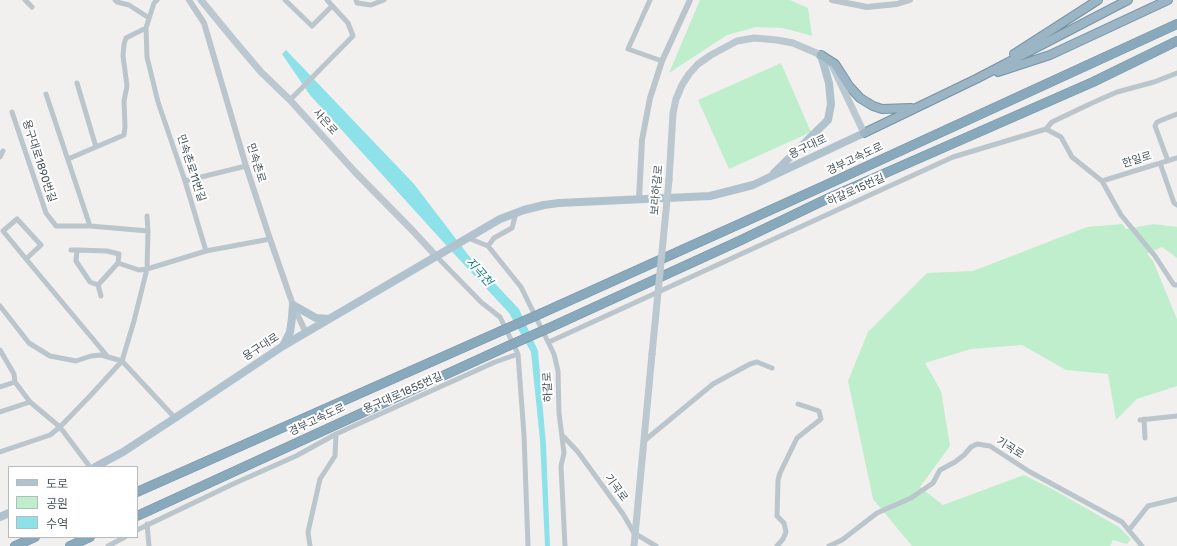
<!DOCTYPE html>
<html>
<head>
<meta charset="utf-8">
<style>
  body { margin:0 }
  #map { position:relative; width:1177px; height:546px; overflow:hidden; background:#f2efef; font-family:Rubik,"Noto Sans KR",sans-serif }
  canvas { display:block }
  .legend { position:absolute; left:8px; top:466px; width:130px; height:72px; box-sizing:border-box; background:#fff; border:1px solid #b6bbbe; margin:0; padding:5px 7px; list-style:none; font-size:12px; color:#48555c }
  .legend li { display:flex; align-items:center; gap:8px; height:20px }
  .legend b { width:20px; border:1px solid #b6bbbe }
</style>
</head>
<body>
<div id="map">
<canvas width="1177" height="546"></canvas>
<ul class="legend">
<li><b style="height:5px;background:#b0c2cd"></b>도로</li>
<li><b style="height:11px;background:#bfeecc"></b>공원</li>
<li><b style="height:11px;background:#8de1e9"></b>수역</li>
</ul>
</div>
<script>
const context = document.querySelector('canvas').getContext('2d');
context.lineJoin = 'round';
function paint(path, color) { context.fillStyle = color; context.fill(path, 'evenodd'); }
const shape = rows => new Path2D(rows.map(r => 'M' + r).join(''));
function strokePath(path, color, width, dash) { context.strokeStyle = color; context.lineWidth = width; context.lineCap = dash ? 'butt' : 'round'; context.setLineDash(dash || []); context.stroke(path); }
function write(font, color, halo, rows, align = 'center') {
  context.font = font + ' Rubik,"Noto Sans KR",sans-serif'; context.lineWidth = 4; context.setLineDash([]); context.textBaseline = 'middle'; context.strokeStyle = halo; context.fillStyle = color; for (const [text, x, y, turn = 0] of rows) {
    context.save(); context.translate(x, y); context.rotate((+turn || 0) * Math.PI / 180); context.textAlign = isNaN(turn) ? turn : align; if (halo) context.strokeText(text, 0, 0); context.fillText(text, 0, 0); context.restore();
  }
}
const green = shape([
  [700,0,790,0,808,8,812,36,783,28,756,27,727,35,669,73],
  [781,63,811,132,729,169,698,100],
  [1122,224,1126,229,1154,224,1177,227,1177,258,1162,247,1147,254,1153,261,1177,319,1177,386,1137,399,1116,420,1108,374,1066,370,1022,345,971,349,925,363,941,391,950,446,920,487,943,505,1024,475,1054,490,1119,527,1131,539,1127,544,1113,540,1110,546,912,546,873,499,848,381,868,332,927,273,973,271,1087,227]
]);
const water = shape([
  [286,50,414,184,469,256,519,309,538,351,546,445,550,546,545,546,540,440,531,352,509,313,445,244,310,95,282,54]
]);
const minor = shape([
  [25,0,32,7],
  [115,0,117,2,129,5,149,18],
  [157,0,154,3,146,28,147,57,158,102,185,181,206,251,270,239],
  [285,0,312,26,332,6],
  [356,0,357,3,371,5,384,0],
  [650,0,628,49,662,61],
  [77,83,96,147,124,135,125,127,124,101,127,86,123,56,124,44,126,38,146,28],
  [46,94,90,226,148,231,147,269,206,251],
  [290,100,353,36,348,23,327,0],
  [12,112,46,213,56,226,90,226],
  [1046,129,1061,137,1072,157,1102,181,1121,215,1155,256,1174,285,1177,285],
  [0,157,3,151],
  [68,159,96,147],
  [1168,161,1155,126,1157,122,1177,114],
  [1160,163,1174,203,1177,205],
  [185,181,246,166],
  [1102,181,1177,158],
  [147,216,148,231],
  [468,238,488,246],
  [488,246,521,287,554,354,558,371,559,413,564,453,561,466,565,546],
  [488,246,494,238,512,228,516,213],
  [71,250,77,250],
  [26,259,41,245,17,219,3,231,26,259,108,357],
  [98,285,101,296],
  [0,306,29,343,50,356,76,361,91,356,101,355,122,361,175,418],
  [549,342,953,157,1046,129,1052,122,1092,103,1117,92,1154,82,1177,73],
  [0,350,14,374,15,382,30,402,60,427,90,467],
  [518,354,524,435,528,546],
  [0,387,15,382],
  [0,412,30,402],
  [1144,419,1145,438],
  [1140,420,1177,416],
  [563,436,578,452,623,514,634,533,656,546],
  [644,441,713,384,750,364,757,362,772,368],
  [0,452,50,435,60,427,90,396,122,361,134,321,147,269,139,270,118,263,98,285,90,282,76,261,77,250,107,251,119,254,118,263],
  [147,524,149,546],
  [137,530,233,484,296,456,336,434,495,362,518,354,500,317,482,303,436,256],
  [1129,530,1148,506,1177,499],
  [108,546,125,537],
  [310,546,308,532,320,479,335,456,336,434],
  [777,546,783,539,786,532,784,523,777,516,778,480,780,473,797,438,821,419,819,411,798,404],
  [829,546,842,540,877,513,911,498,933,483,940,470,955,462,964,455,971,447,977,444,990,446,1030,472,1122,522,1142,546]
]);
const tertiary = shape([
  [189,0,204,23,246,166,270,239,293,305,306,333],
  [832,0,867,7,897,4,910,0],
  [639,199,642,140,650,98,662,61,690,0]
]);
const secondary = shape([
  [201,0,233,39,261,72,290,100,355,172,413,231,436,256],
  [669,180,673,113,676,99,682,85,689,74,698,64,711,55,737,41,754,38,777,40,793,43,821,55,832,65,864,133],
  [634,546,652,354]
]);
const primary = shape([
  [774,173,828,120,831,104,829,83,821,55],
  [283,346,290,332,292,318,293,305,316,318,329,319],
  [95,467,123,452,175,418,283,346,500,219,524,210,544,205,559,203,710,196,753,185,864,133],
  [0,517,9,513]
]);
const trunk = shape([
  [1014,54,1098,0],
  [821,55,835,64,849,86,860,98,873,106,882,109,911,108],
  [998,72,1050,55,1168,0],
  [864,133,976,79,1128,0]
]);
const motorway = shape([
  [542,313,826,185,1177,24],
  [549,328,737,242,833,196,1093,82,1177,41],
  [137,492,501,331],
  [137,516,508,346],
  [15,546,35,537],
  [70,546,90,537]
]);
const secondaryBridge = shape([
  [652,354,669,180]
]);
const motorwayBridge = shape([
  [501,331,542,313],
  [508,346,549,328]
]);
const streetNames = [
  ["사은로",325,122,48],
  ["용구대로",808,147,-25],
  ["경부고속도로",855,159,-25],
  ["한일로",1137,160,-17],
  ["용구대로1890번길",39,161,72],
  ["민속촌로",256,163,73],
  ["민속촌로11번길",191,168,72],
  ["보라하갈로",657,190,-85],
  ["하갈로15번길",856,190,-24],
  ["용구대로",261,347,-33],
  ["하갈로",548,387,-93],
  ["용구대로1855번길",403,393,-24],
  ["경부고속도로",317,420,-25],
  ["기곡로",1010,448,32],
  ["기곡로",616,488,54]
];
const waterNames = [
  ["지곡천",479,272,48]
];
paint(green, '#bfeecc');
paint(water, '#8de1e9');
strokePath(trunk, '#7493a8', 10);
strokePath(motorway, '#7493a8', 10);
strokePath(minor, '#bbc5cc', 5);
strokePath(tertiary, '#bbc5cc', 6);
strokePath(secondary, '#bbc8d0', 7);
strokePath(primary, '#b0c2cd', 8);
strokePath(trunk, '#9cb5c4', 8);
strokePath(motorway, '#88a8bc', 9);
strokePath(motorwayBridge, '#7493a8', 10, []);
strokePath(secondaryBridge, '#bbc8d0', 7);
strokePath(motorwayBridge, '#88a8bc', 9);
write('11px', '#48555c', '#fff', streetNames);
write('italic 12px', '#117d88', '#fff', waterNames);
</script>
</body>
</html>
